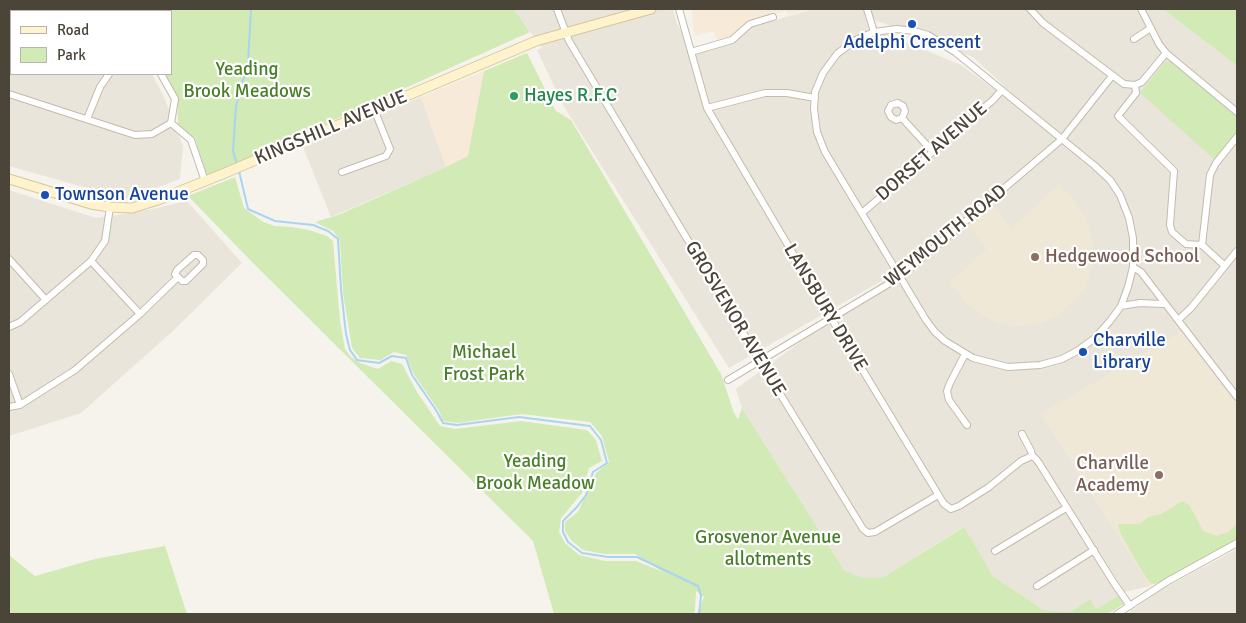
<!DOCTYPE html>
<html>
<head>
<meta charset="utf-8">
<style>
  body { margin:0 }
  #map { position:relative; width:1246px; height:623px; overflow:hidden; background:#f6f3ec; font-family:Signika,sans-serif }
  canvas { display:block }
  .frame { position:absolute; inset:0; border:10px solid #4b4439; pointer-events:none }
  .legend { position:absolute; left:10px; top:10px; width:162px; height:65px; box-sizing:border-box; background:#fff; border:1px solid #b7b4b0; margin:0; padding:6px 9px; list-style:none; font-size:15px; color:#4b4439 }
  .legend li { display:flex; align-items:center; gap:10px; height:25px }
  .legend b { width:25px; border:1px solid #b7b4b0 }
</style>
</head>
<body>
<div id="map">
<canvas width="1246" height="623"></canvas>
<div class="frame"></div>
<ul class="legend">
<li><b style="height:6px;background:#fff3cd"></b>Road</li>
<li><b style="height:14px;background:#d2eab5"></b>Park</li>
</ul>
</div>
<script>
const context = document.querySelector('canvas').getContext('2d');
context.lineJoin = 'round';
function paint(path, color) { context.fillStyle = color; context.fill(path, 'evenodd'); }
const shape = rows => new Path2D(rows.map(r => 'M' + r).join(''));
function strokePath(path, color, width, dash) { context.strokeStyle = color; context.lineWidth = width; context.lineCap = dash ? 'butt' : 'round'; context.setLineDash(dash || []); context.stroke(path); }
function write(font, color, halo, rows, align = 'center') {
  context.font = font + ' Signika,sans-serif'; context.lineWidth = 4.5; context.setLineDash([]); context.textBaseline = 'middle'; context.strokeStyle = halo; context.fillStyle = color; for (const [text, x, y, turn = 0] of rows) {
    context.save(); context.translate(x, y); context.rotate((+turn || 0) * Math.PI / 180); context.textAlign = isNaN(turn) ? turn : align; if (halo) context.strokeText(text, 0, 0); context.fillText(text, 0, 0); context.restore();
  }
}
const residential = shape([
  [9,9,117,9,118,11,11,11,11,74,152,74,163,95,183,146,180,179,126,199,9,166],
  [514,9,673,9,677,24,694,52,752,27,813,9,863,9,870,37,886,34,961,65,1057,135,973,57,872,19,869,9,1163,9,1237,66,1237,397,1185,330,1042,414,1150,586,1125,592,1098,550,1101,569,1118,596,1096,609,1090,599,1070,612,1043,611,993,576,963,527,882,578,862,578,844,570,742,408,736,389,892,275,729,368,563,105,537,50,542,48],
  [421,97,446,167,331,217,303,147],
  [9,190,96,218,148,210,187,201,242,263,174,330,81,413,9,436],
  [1237,549,1237,614,1127,614,1159,591]
]);
const commercial = shape([
  [692,9,810,9,788,15,786,11,747,22,731,36,717,40,714,31,694,36],
  [484,71,468,156,446,167,421,97]
]);
const education = shape([
  [1059,185,1076,202,1086,218,1093,242,1092,267,1084,290,1073,303,1056,317,1037,324,1014,326,999,323,982,316,967,304,949,282,986,250,985,246,969,226,993,206,1011,228],
  [1181,331,1237,403,1237,537,1150,586,1042,414]
]);
const green = shape([
  [130,9,514,9,530,32,207,177,195,138,178,125,177,97,165,74,171,74,171,11,132,11],
  [1163,9,1237,9,1237,66],
  [527,53,556,111,571,120,721,374,734,413,738,419,742,408,844,570,862,578,882,578,964,527,993,576,1043,610,1070,612,1090,599,1096,609,1118,596,1124,604,1107,614,697,614,704,597,696,591,695,610,693,614,554,614,533,541,253,263,188,196,235,177,244,208,263,222,275,226,291,227,309,230,327,236,333,241,340,321,345,349,351,357,360,363,378,369,391,361,402,364,417,392,440,426,455,429,521,421,587,430,596,440,602,461,589,468,582,493,561,518,559,532,565,543,579,555,605,561,636,561,663,572,635,554,604,554,583,550,571,540,565,531,565,522,578,512,596,473,609,462,602,436,590,422,521,414,458,423,443,421,439,411,413,373,406,355,394,352,380,360,360,358,352,348,343,293,340,241,333,231,315,222,338,215,446,167,468,156,484,71],
  [1165,62,1171,62,1237,114,1237,132,1215,160,1140,93],
  [1183,501,1190,506,1203,531,1217,536,1228,532,1237,524,1237,538,1231,543,1162,581,1155,584,1150,583,1137,563,1120,532,1118,524,1139,524,1149,517,1161,514],
  [165,546,187,614,9,614,9,555,35,576,95,559]
]);
const stream = shape([
  [237,164,233,151,236,106,248,63,251,9],
  [239,171,248,209,275,221,313,225,328,231,338,239,341,289,346,334,350,350,357,360,379,363,392,356,406,358,412,375,436,410,443,423,457,425,519,417,590,426,601,440,607,463,593,472,586,495,577,507,563,521,563,532,568,542,582,553,608,557,637,557,698,586,701,596,699,614]
]);
const street = shape([
  [125,9,126,11],
  [557,9,569,41,760,361,863,529,868,533,875,532,938,495],
  [679,9,707,108,831,318,944,504,951,509,959,506,989,487,1021,461,1032,456],
  [867,9,874,32],
  [1030,9,1043,23,1124,84,1135,85,1142,82,1166,53],
  [1141,9,1159,44,1166,53,1237,112],
  [53,11,53,9],
  [9,28,11,29],
  [897,29,914,31,928,35,955,52,1095,166,1110,180,1120,195,1129,218,1133,238,1133,267,1128,287,1121,306,1110,321,1095,338,1077,351,1062,359,1040,365,1008,367,973,358,945,341,935,332,926,320,825,152,817,132,814,109,815,92,823,73,837,54,854,41,874,32,897,29],
  [1134,39,1151,28],
  [691,52,732,40,750,24,773,17],
  [161,74,175,99,171,123],
  [1135,85,1136,93,1118,116,1174,171,1170,225,1172,232,1186,244,1202,245,1225,266],
  [9,94,135,135,152,134,171,123],
  [707,108,765,93,787,93,815,98],
  [902,118,905,111,903,106,898,103,891,105,888,111,891,117,896,120,902,118,933,152],
  [87,119,100,87,109,74],
  [171,123,191,140,205,181],
  [342,172,386,156,390,149,374,109],
  [862,213,993,100,1002,90],
  [1202,245,1210,175,1216,163,1237,137],
  [194,255,198,255,203,260,203,264,186,281,182,281,175,274,177,270,194,255],
  [9,259,46,300],
  [91,261,140,314],
  [1133,267,1141,272,1237,397],
  [1121,306,1140,303,1162,304,1164,302],
  [1178,320,1191,308,1237,251],
  [9,327,20,322,91,261,105,241,110,207],
  [965,354,950,383,947,391,949,400,967,425],
  [9,374,20,405],
  [728,380,900,277,1062,139,1112,76],
  [9,407,20,405,75,370,140,314,178,277],
  [1022,434,1031,451,1032,456,1035,458,1039,463,1114,583,1130,606],
  [995,551,1066,508],
  [1037,586,1094,550],
  [1117,614,1168,581,1237,543]
]);
const secondary = shape([
  [9,179,91,204,110,207,132,208,158,200,225,173,536,41,651,9]
]);
const markers = [
  [912,24,5,"#1a4fb4"],
  [514,96,5,"#2e9e5b"],
  [45,195,5,"#1a4fb4"],
  [1035,257,5,"#8d6e63"],
  [1083,352,5,"#1a4fb4"],
  [1159,475,5,"#8d6e63"]
];
const transitNames = [
  ["Adelphi Crescent",912,43,"center"],
  ["Townson Avenue",55,195],
  ["Charville",1093,341],
  ["Library",1093,363]
];
const parkNames = [
  ["Yeading",247,70],
  ["Brook Meadows",247,92],
  ["Michael",484,353],
  ["Frost Park",484,375],
  ["Yeading",535,462],
  ["Brook Meadow",535,484],
  ["Grosvenor Avenue",768,538],
  ["allotments",768,560]
];
const leisureNames = [
  ["Hayes R.F.C",524,96]
];
const streetNames = [
  ["KINGSHILL AVENUE",331,128,-23],
  ["DORSET AVENUE",932,152,-41],
  ["WEYMOUTH ROAD",946,236,-39],
  ["LANSBURY DRIVE",825,308,59],
  ["GROSVENOR AVENUE",735,319,59]
];
const educationNames = [
  ["Hedgewood School",1045,257],
  ["Charville",1149,464,"right"],
  ["Academy",1149,486,"right"]
];
paint(residential, '#eae5da');
paint(commercial, '#f7ead8');
paint(education, '#efe8d6');
paint(green, '#d2eab5');
strokePath(stream, '#a9d4f2', 2);
strokePath(street, '#c2bbae', 8);
strokePath(secondary, '#d6c79b', 11);
strokePath(street, '#fff', 6);
strokePath(secondary, '#fff3cd', 9);
for (const [x, y, r, color] of markers) { const dot = new Path2D(); dot.arc(x, y, r, 0, 2 * Math.PI); context.fillStyle = color; context.fill(dot); strokePath(dot, '#fff', 2); }
write('19px', '#164399', '#fff', transitNames, 'left');
write('19px', '#4a7f2a', '#fff', parkNames);
write('19px', '#27864d', '#fff', leisureNames, 'left');
write('19px', '#4b4439', '#fff', streetNames);
write('19px', '#785e54', '#fff', educationNames, 'left');
</script>
</body>
</html>
